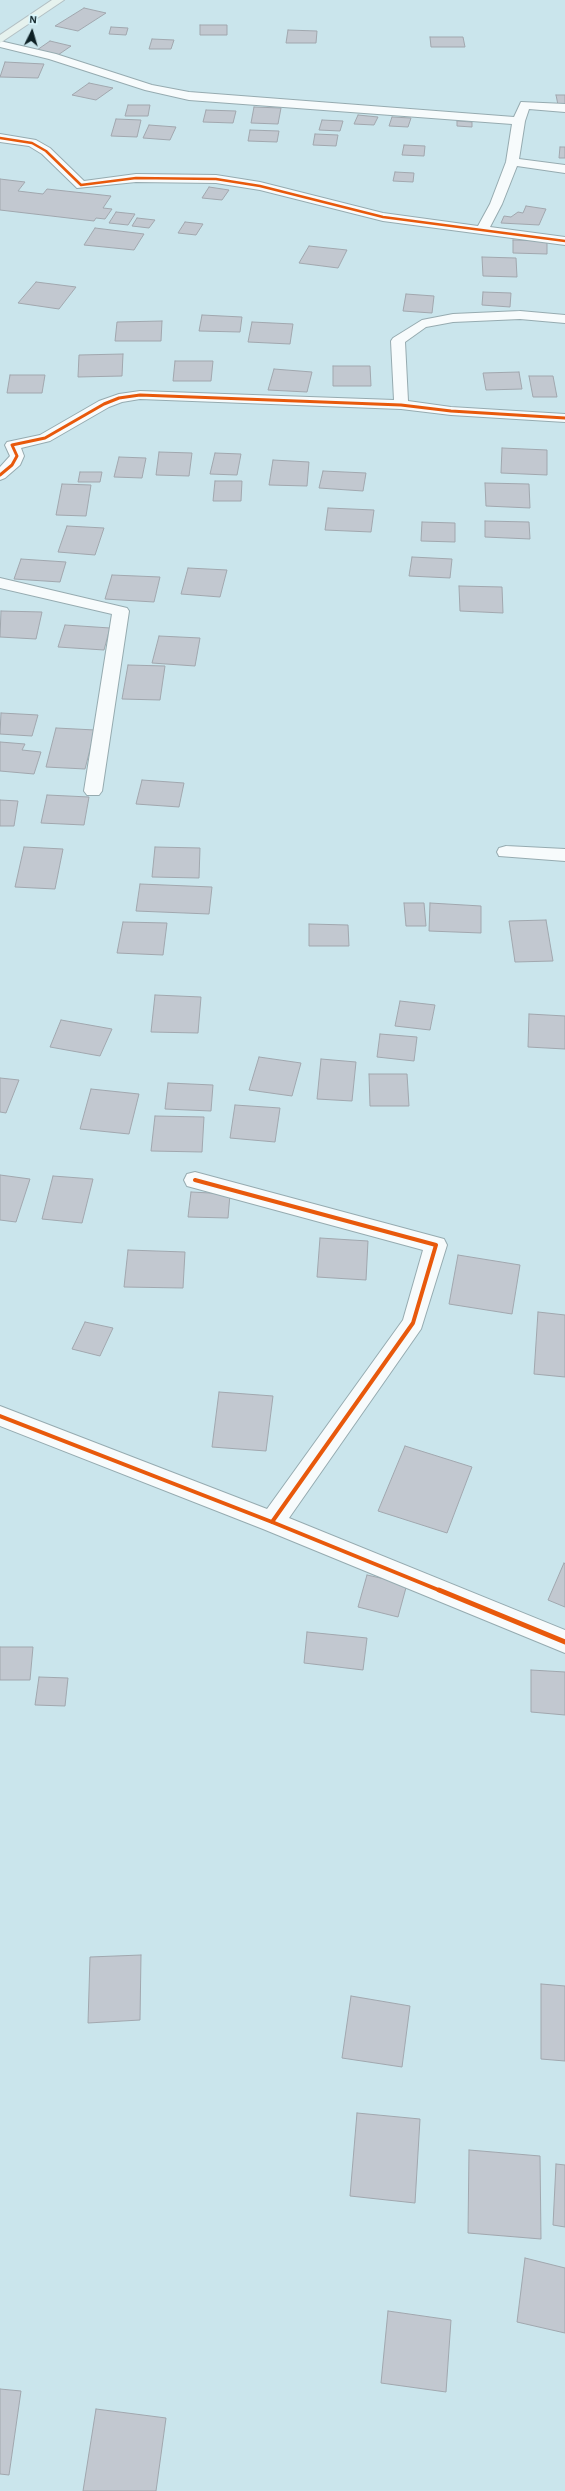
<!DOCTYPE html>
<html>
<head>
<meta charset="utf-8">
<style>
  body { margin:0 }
  #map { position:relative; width:565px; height:2491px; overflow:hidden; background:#cae5ec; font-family:"Alegreya Sans",sans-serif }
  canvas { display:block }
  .north { position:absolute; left:12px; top:12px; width:40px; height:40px; -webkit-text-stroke:3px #daf7fe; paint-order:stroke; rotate:5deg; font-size:11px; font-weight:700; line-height:16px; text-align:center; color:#0d2025 }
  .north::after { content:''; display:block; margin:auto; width:14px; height:18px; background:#0d2025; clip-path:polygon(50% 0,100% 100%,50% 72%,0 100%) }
</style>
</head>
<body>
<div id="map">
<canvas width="565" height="2491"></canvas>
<div class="north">N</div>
</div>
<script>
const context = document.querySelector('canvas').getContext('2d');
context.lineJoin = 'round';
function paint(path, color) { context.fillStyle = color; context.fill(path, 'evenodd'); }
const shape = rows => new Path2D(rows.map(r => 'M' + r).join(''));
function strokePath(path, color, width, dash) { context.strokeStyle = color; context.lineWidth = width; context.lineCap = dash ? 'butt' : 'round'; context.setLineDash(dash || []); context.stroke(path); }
const building = shape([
  [84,8,106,13,78,31,55,26,84,8],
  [200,25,227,25,227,35,200,35,200,25],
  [111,27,128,28,126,35,109,34,111,27],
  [288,30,317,31,316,43,286,43,288,30],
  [430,37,463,37,465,47,431,47,430,37],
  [152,39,174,40,171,49,149,49,152,39],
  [50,41,71,46,58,55,37,50,50,41],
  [5,62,44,64,38,78,0,77,5,62],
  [89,83,113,88,96,100,72,95,89,83],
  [556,95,565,95,565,105,558,105,556,95],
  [128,105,150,105,148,116,125,116,128,105],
  [254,107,281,108,278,124,251,123,254,107],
  [206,110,236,111,233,123,203,122,206,110],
  [358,115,378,117,374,125,354,124,358,115],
  [392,117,411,118,408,127,389,126,392,117],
  [116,119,141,120,137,137,111,136,116,119],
  [322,120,343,121,340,131,319,130,322,120],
  [457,121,472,122,472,127,457,126,457,121],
  [149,125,176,127,170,140,143,138,149,125],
  [250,130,279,131,277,142,248,141,250,130],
  [315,134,338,135,336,146,313,145,315,134],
  [404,145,425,146,424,156,402,155,404,145],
  [560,147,565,147,565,158,559,158,560,147],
  [395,172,414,173,413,182,393,181,395,172],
  [0,179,25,182,18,191,43,194,47,189,111,196,103,208,112,209,105,219,96,218,94,221,0,210,0,179],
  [209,187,229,190,222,200,202,198,209,187],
  [526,206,546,209,539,225,501,223,504,216,511,217,518,212,523,213,526,206],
  [116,212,135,214,128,225,109,223,116,212],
  [137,218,155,220,149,228,132,226,137,218],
  [185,222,203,224,196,235,178,233,185,222],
  [95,228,144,234,134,250,84,245,95,228],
  [513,240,547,241,547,254,513,253,513,240],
  [309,246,347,250,338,268,299,263,309,246],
  [482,257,516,258,517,277,483,276,482,257],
  [36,282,76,287,59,309,18,303,36,282],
  [483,292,511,293,510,307,482,305,483,292],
  [406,294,434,296,432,313,403,311,406,294],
  [202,315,242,317,240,332,199,331,202,315],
  [162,321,161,341,115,341,117,322,162,321],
  [252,322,293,324,290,344,248,342,252,322],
  [123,354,122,376,78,377,79,355,123,354],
  [175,361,213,361,211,381,173,381,175,361],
  [333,366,370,366,371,386,333,386,333,366],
  [274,369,312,372,307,392,268,390,274,369],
  [519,372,522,389,486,390,483,373,519,372],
  [10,375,45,375,42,393,7,393,10,375],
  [529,376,553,376,557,397,533,397,529,376],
  [502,448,547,450,547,475,501,473,502,448],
  [159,452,192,453,189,476,156,475,159,452],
  [215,453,241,454,237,475,210,474,215,453],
  [119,457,146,458,142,478,114,477,119,457],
  [273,460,309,462,307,486,269,485,273,460],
  [323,471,366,473,363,491,319,488,323,471],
  [80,472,102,472,100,482,78,482,80,472],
  [215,481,242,481,241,501,213,501,215,481],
  [485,483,529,484,530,508,486,506,485,483],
  [62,484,91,485,86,516,56,515,62,484],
  [328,508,374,510,371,532,325,530,328,508],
  [485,521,529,522,530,539,485,537,485,521],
  [422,522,455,523,455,542,421,541,422,522],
  [67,526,104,528,95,555,58,552,67,526],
  [412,557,452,559,450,578,409,576,412,557],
  [21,559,66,562,60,582,14,579,21,559],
  [188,568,227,570,220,597,181,594,188,568],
  [112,575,160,577,154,602,105,599,112,575],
  [459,586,502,587,503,613,460,611,459,586],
  [1,611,42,612,36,639,0,637,1,611],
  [65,625,110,628,104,650,58,647,65,625],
  [159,636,200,638,195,666,152,663,159,636],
  [128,665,165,666,160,700,122,699,128,665],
  [1,713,38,715,32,736,0,734,1,713],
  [56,728,95,730,85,769,46,767,56,728],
  [0,742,25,744,22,750,41,752,34,774,0,771,0,742],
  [142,780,184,783,179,807,136,804,142,780],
  [47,795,89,797,84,825,41,823,47,795],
  [0,800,18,801,14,826,0,826,0,800],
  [24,847,63,849,55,889,15,887,24,847],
  [155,847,200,848,199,878,152,877,155,847],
  [140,884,212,887,209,914,136,911,140,884],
  [404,903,424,903,426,926,406,926,404,903],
  [430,903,481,906,481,933,429,931,430,903],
  [546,920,553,961,515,962,509,921,546,920],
  [123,922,167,923,163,955,117,953,123,922],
  [309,924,348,925,349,946,309,946,309,924],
  [155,995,201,997,198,1033,151,1032,155,995],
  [400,1001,435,1005,430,1030,395,1026,400,1001],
  [529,1014,565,1016,565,1049,528,1047,529,1014],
  [61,1020,112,1029,100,1056,50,1047,61,1020],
  [380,1034,417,1037,414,1061,377,1057,380,1034],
  [259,1057,301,1063,292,1096,249,1090,259,1057],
  [321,1059,356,1062,352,1101,317,1099,321,1059],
  [369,1074,407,1074,409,1106,370,1106,369,1074],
  [0,1078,19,1080,6,1113,0,1112,0,1078],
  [168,1083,213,1085,211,1111,165,1109,168,1083],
  [91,1089,139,1094,129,1134,80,1129,91,1089],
  [235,1105,280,1108,275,1142,230,1138,235,1105],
  [155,1116,204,1117,202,1152,151,1151,155,1116],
  [0,1175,30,1179,16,1222,0,1220,0,1175],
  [53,1176,93,1179,82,1223,42,1219,53,1176],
  [191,1192,230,1194,228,1218,188,1217,191,1192],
  [320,1238,368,1241,366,1280,317,1277,320,1238],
  [128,1250,185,1252,183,1288,124,1287,128,1250],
  [458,1255,520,1265,512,1314,449,1304,458,1255],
  [538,1312,565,1315,565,1377,534,1374,538,1312],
  [85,1322,113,1328,100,1356,72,1349,85,1322],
  [219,1392,273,1396,266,1451,212,1447,219,1392],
  [405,1446,472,1467,447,1533,378,1511,405,1446],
  [564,1563,565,1564,565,1607,548,1600,564,1563],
  [367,1575,407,1584,398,1617,358,1607,367,1575],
  [307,1632,367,1638,363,1670,304,1663,307,1632],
  [0,1647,33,1647,30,1680,0,1680,0,1647],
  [531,1670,565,1672,565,1715,531,1712,531,1670],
  [39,1677,68,1678,65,1706,35,1705,39,1677],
  [141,1955,140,2020,88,2023,90,1957,141,1955],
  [541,1984,565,1986,565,2061,541,2059,541,1984],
  [351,1996,410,2006,402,2067,342,2058,351,1996],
  [357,2113,420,2119,415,2203,350,2196,357,2113],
  [469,2150,540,2156,541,2239,468,2233,469,2150],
  [556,2164,565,2165,565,2227,553,2225,556,2164],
  [525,2258,565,2268,565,2333,517,2322,525,2258],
  [388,2311,451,2320,446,2392,381,2383,388,2311],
  [0,2389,21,2391,9,2475,0,2474,0,2389],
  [96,2409,166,2418,156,2491,83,2491,96,2409]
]);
const street = shape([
  [0,41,56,54,152,85,189,92,514,117,521,102,565,104,565,112,529,109,525,121,519,159,565,165,565,173,517,166,502,204,490,227,565,237,565,245,383,221,260,190,216,183,136,182,77,188,42,154,29,146,0,142,0,134,36,140,50,148,84,181,136,174,216,175,260,182,383,213,478,226,490,204,506,162,512,124,189,100,145,90,49,59,0,47,0,41],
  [520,311,565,315,565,323,520,319,453,322,426,327,405,342,408,401,451,407,565,414,565,422,451,415,401,409,140,399,122,402,109,407,50,441,21,448,24,456,20,465,5,478,0,480,0,467,10,456,5,445,7,442,40,435,99,401,119,394,140,391,394,400,391,341,393,338,422,320,453,314,520,311],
  [0,578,127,608,129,611,102,791,99,795,87,795,84,791,112,614,0,588,0,578],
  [506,846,565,849,565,861,499,856,497,852,499,848,506,846],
  [195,1172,444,1239,447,1245,421,1329,289,1518,565,1630,565,1653,263,1529,0,1426,0,1406,267,1509,403,1320,423,1250,187,1186,184,1180,187,1174,195,1172]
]);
const primary = shape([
  [52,0,64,0,0,43,0,35,52,0]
]);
const cyclewayFar3 = shape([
  [0,138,32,143,46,151,81,185,136,178,216,179,260,186,383,217,565,241]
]);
const cyclewayFar2 = shape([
  [0,475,12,465,17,456,12,445,45,438,104,404,119,398,140,395,401,405,451,411,565,418]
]);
const cyclewayFar1 = shape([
  [195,1180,436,1245,413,1323,272,1522],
  [0,1416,272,1522,441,1591]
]);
const cycleway = shape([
  [439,1590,565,1642]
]);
paint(building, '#c2c8d0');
strokePath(building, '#a1a7ae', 1);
strokePath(street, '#96abb0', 2);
strokePath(primary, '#b3c0c4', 2);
paint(street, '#f7fbfc');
paint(primary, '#e6f2ee');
strokePath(cyclewayFar3, '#e8590c', 2.5);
strokePath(cyclewayFar2, '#e8590c', 3);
strokePath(cyclewayFar1, '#e8590c', 4);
strokePath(cycleway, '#e8590c', 5);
</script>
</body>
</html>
